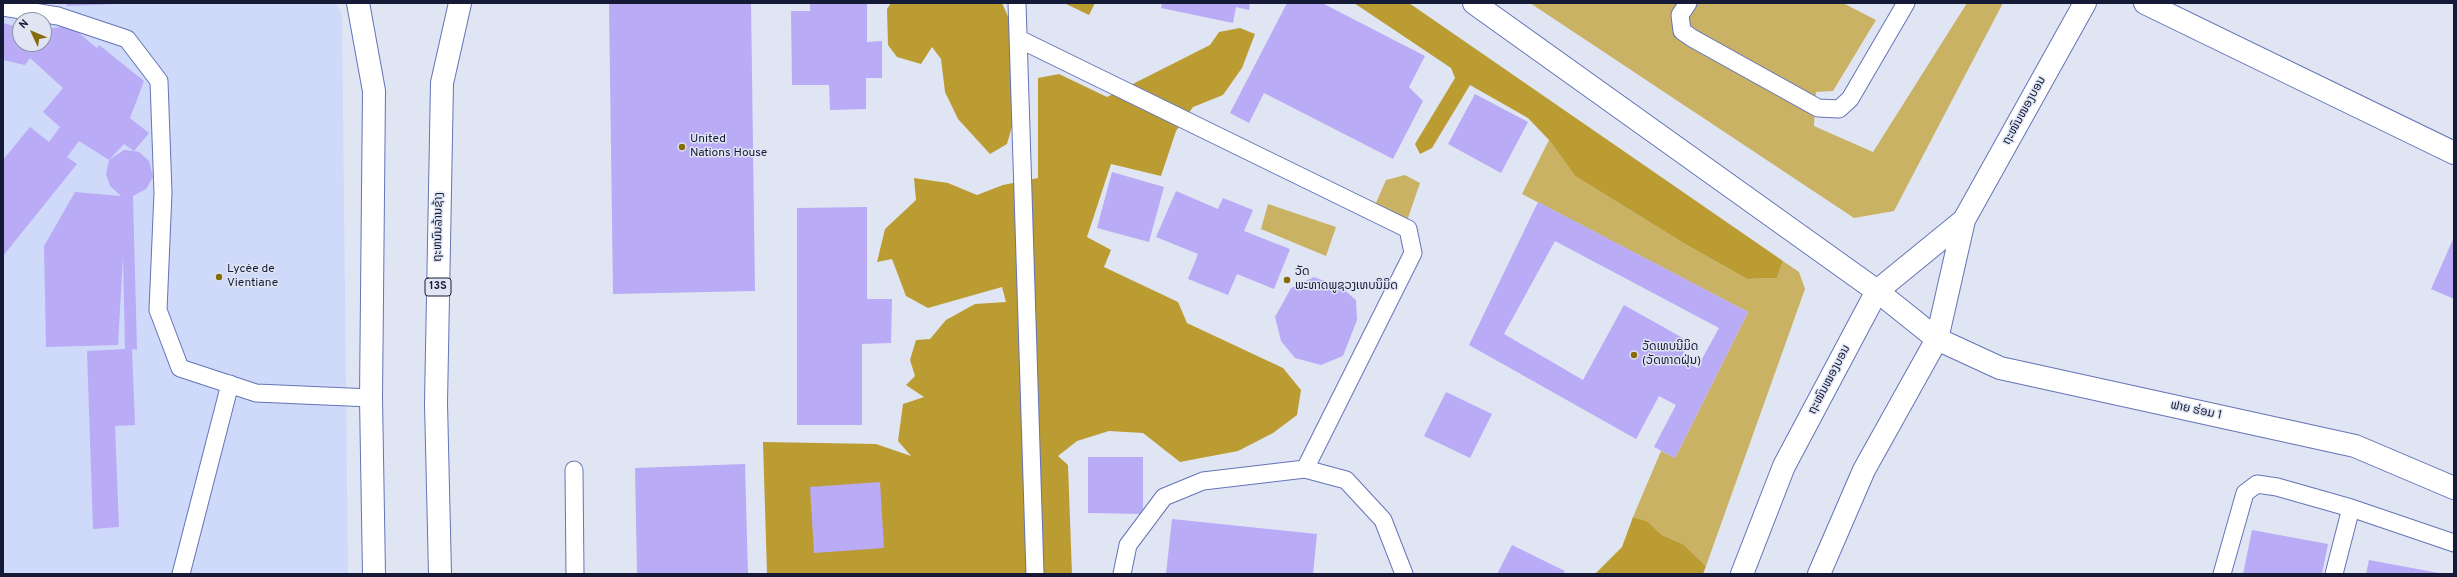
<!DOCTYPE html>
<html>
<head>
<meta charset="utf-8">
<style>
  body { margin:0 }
  #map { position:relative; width:2457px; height:577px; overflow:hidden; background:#e0e5f4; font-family:Overpass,sans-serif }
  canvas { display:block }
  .frame { position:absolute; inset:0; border:4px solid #151b36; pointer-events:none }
  .north { position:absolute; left:12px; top:12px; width:40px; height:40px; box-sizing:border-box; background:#e0e5f4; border:1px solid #8f94a8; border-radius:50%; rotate:314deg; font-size:11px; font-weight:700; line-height:16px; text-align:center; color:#151b36 }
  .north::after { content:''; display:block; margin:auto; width:14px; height:18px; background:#856c08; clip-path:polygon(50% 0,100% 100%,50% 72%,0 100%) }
</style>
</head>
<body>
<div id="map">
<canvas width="2457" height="577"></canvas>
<div class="frame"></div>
<div class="north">N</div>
</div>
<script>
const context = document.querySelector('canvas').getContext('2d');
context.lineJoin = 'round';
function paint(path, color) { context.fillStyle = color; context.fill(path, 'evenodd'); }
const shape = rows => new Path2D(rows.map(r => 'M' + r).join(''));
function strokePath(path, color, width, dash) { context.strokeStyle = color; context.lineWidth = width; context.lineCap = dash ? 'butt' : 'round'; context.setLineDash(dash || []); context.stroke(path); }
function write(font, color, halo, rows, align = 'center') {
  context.font = font + ' Overpass,"Noto Sans Lao",sans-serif'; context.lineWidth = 3; context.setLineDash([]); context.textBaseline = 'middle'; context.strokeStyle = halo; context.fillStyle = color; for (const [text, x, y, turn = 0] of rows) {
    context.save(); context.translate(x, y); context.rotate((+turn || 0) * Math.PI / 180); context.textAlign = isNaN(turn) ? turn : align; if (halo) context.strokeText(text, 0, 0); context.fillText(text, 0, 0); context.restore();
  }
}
const built = shape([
  [3,3,335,3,342,14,348,574,3,574],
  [20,20,44,20,44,44,20,44]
]);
const green = shape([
  [1530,3,1843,3,1876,20,1833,91,1816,92,1814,126,1873,152,1967,3,2003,3,1894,211,1854,218],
  [1549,140,1575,176,1685,244,1747,279,1777,278,1783,261,1799,272,1805,289,1706,566,1683,544,1662,535,1647,521,1633,517,1661,451,1675,458,1748,312,1522,194],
  [1405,175,1420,183,1407,221,1375,205,1386,180],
  [1268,204,1336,227,1326,256,1261,229]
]);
const forest = shape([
  [891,3,1002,3,1010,21,1013,123,1007,144,990,154,958,119,945,92,941,59,932,47,921,64,897,57,888,45,887,9],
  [1064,3,1095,3,1089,15],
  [1354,3,1409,3,1783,261,1777,278,1747,279,1685,244,1575,176,1549,140,1528,118,1470,85,1432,148,1420,154,1415,144,1455,78,1451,68],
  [1240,28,1255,34,1242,68,1223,95,1193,107,1176,131,1161,176,1111,164,1087,237,1111,250,1104,267,1178,302,1187,323,1283,368,1301,390,1297,415,1273,433,1238,451,1180,462,1143,433,1109,431,1077,441,1058,456,1068,465,1072,574,767,574,763,442,876,444,911,456,898,441,903,404,924,397,906,385,915,376,910,360,916,340,930,339,946,320,975,304,1006,302,1002,287,928,308,906,296,892,259,877,262,885,229,916,200,914,178,948,183,977,195,1003,185,1038,178,1038,78,1059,74,1107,97,1210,45,1219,32],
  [1633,517,1647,521,1662,535,1683,544,1706,566,1703,574,1595,574,1622,547]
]);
const building = shape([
  [66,3,115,3,115,4,67,6],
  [609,3,751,3,755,291,613,294],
  [810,3,867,3,867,42,882,41,882,78,866,78,866,109,830,110,829,85,792,85,791,11,810,11],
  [1162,3,1250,3,1249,10,1236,7,1233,23,1161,8],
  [1287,3,1322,3,1425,56,1409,87,1423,101,1393,159,1264,93,1249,123,1230,113],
  [3,23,20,28,20,44,44,44,44,29,70,26,97,48,99,45,144,81,130,118,149,133,134,151,139,152,149,161,153,177,146,189,133,196,137,350,132,349,135,425,115,426,119,527,93,529,87,351,125,349,123,255,118,345,46,347,44,246,75,192,121,196,110,186,106,174,109,160,124,150,134,151,124,144,109,160,79,141,67,157,77,164,3,256,3,160,30,127,49,142,60,127,43,112,63,88,30,58,25,65,3,60],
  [1475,94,1528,122,1501,173,1448,144],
  [1112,172,1164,187,1149,242,1097,228],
  [1176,191,1218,209,1223,198,1253,210,1244,231,1290,249,1274,289,1237,274,1228,295,1188,279,1198,254,1156,237],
  [1538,202,1748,312,1675,458,1654,447,1676,405,1659,396,1636,439,1469,345],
  [1555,241,1719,328,1697,368,1680,359,1690,342,1624,305,1583,380,1504,334],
  [867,207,867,299,892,299,891,343,862,344,862,425,797,425,797,208],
  [2454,237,2454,299,2431,289],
  [1314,277,1342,288,1356,300,1357,320,1343,356,1321,365,1295,358,1281,341,1275,317,1291,288],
  [1446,392,1492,414,1470,458,1424,436],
  [1088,457,1143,457,1143,514,1088,513],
  [745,464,748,574,637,574,635,468],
  [880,482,884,548,814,553,810,487],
  [1172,519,1317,534,1313,574,1166,574],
  [2252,530,2328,544,2322,574,2243,574],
  [1512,545,1565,571,1563,574,1497,574],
  [2369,560,2439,573,2439,574,2366,574]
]);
const service = shape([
  [1017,3,1035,574],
  [1688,3,1680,15,1682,31,1692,38,1818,108,1839,109,1850,99,1906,3],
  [3,7,58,16,127,39,159,81,163,193,158,310,180,368,256,393,371,398],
  [1019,39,1408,229,1413,253,1305,469],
  [574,470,575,574],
  [181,574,230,384],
  [1122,574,1128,545,1164,497,1203,481,1305,469,1346,480,1383,520,1404,574],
  [2222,574,2245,493,2257,484,2277,487,2351,508,2454,543],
  [2334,574,2351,508]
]);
const minor = shape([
  [2145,3,2454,153],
  [1937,339,2000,368,2355,446,2454,488]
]);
const tertiary = shape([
  [1474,3,1877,291,1937,339],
  [1742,574,1784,466,1877,291,1964,220],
  [1819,574,1864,470,1937,339,1964,220,2085,3]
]);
const trunk = shape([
  [358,3,374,91,371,398,374,574],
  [440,574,436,403,442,83,460,3]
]);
const markers = [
  [682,147,4,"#856c08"],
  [219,277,4,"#856c08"],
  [1287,280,4,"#856c08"],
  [1634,355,4,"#856c08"]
];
const shields = [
  [438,287,26]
];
const shieldNames = [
  ["13S",438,287]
];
const streetNames = [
  ["ຖະໜົນໜອງບອນ",2025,111,-61],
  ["ຖະຫນົນລ້ານຊ້າງ",439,227,-89],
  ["ຖະໜົນໜອງບອນ",1830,380,-62],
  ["ຟາຍ ຮ່ອມ 1",2196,411,12]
];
const poiNames = [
  ["United",690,140],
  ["Nations House",690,154],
  ["Lycėe de",227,270],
  ["Vientiane",227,284],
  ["ວັດ",1295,273],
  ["ພະທາດພູຊວງເທບນິມິດ",1295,287],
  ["ວັດເທບນີມິດ",1642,348],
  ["(ວັດທາດຝຸ່ນ)",1642,362]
];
paint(built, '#cfd9f9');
paint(green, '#cab265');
paint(forest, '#bb9c33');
paint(building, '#b9abf5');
strokePath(service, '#6474b7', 19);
strokePath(minor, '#6474b7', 24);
strokePath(tertiary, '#6474b7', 24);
strokePath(trunk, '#6474b7', 24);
strokePath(service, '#fff', 17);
strokePath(minor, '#fff', 22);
strokePath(tertiary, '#fff', 22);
strokePath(trunk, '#fff', 22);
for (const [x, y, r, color] of markers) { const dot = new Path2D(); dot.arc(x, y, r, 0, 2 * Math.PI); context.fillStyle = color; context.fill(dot); strokePath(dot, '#e0e5f4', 1.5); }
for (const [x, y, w] of shields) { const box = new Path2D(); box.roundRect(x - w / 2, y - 9, w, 18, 3); context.fillStyle = '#e0e5f4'; context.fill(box); strokePath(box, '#151b36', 1); }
write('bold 11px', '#151b36', null, shieldNames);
write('12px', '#151b36', '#e0e5f4', streetNames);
write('12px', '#151b36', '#e0e5f4', poiNames, 'left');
</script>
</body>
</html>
